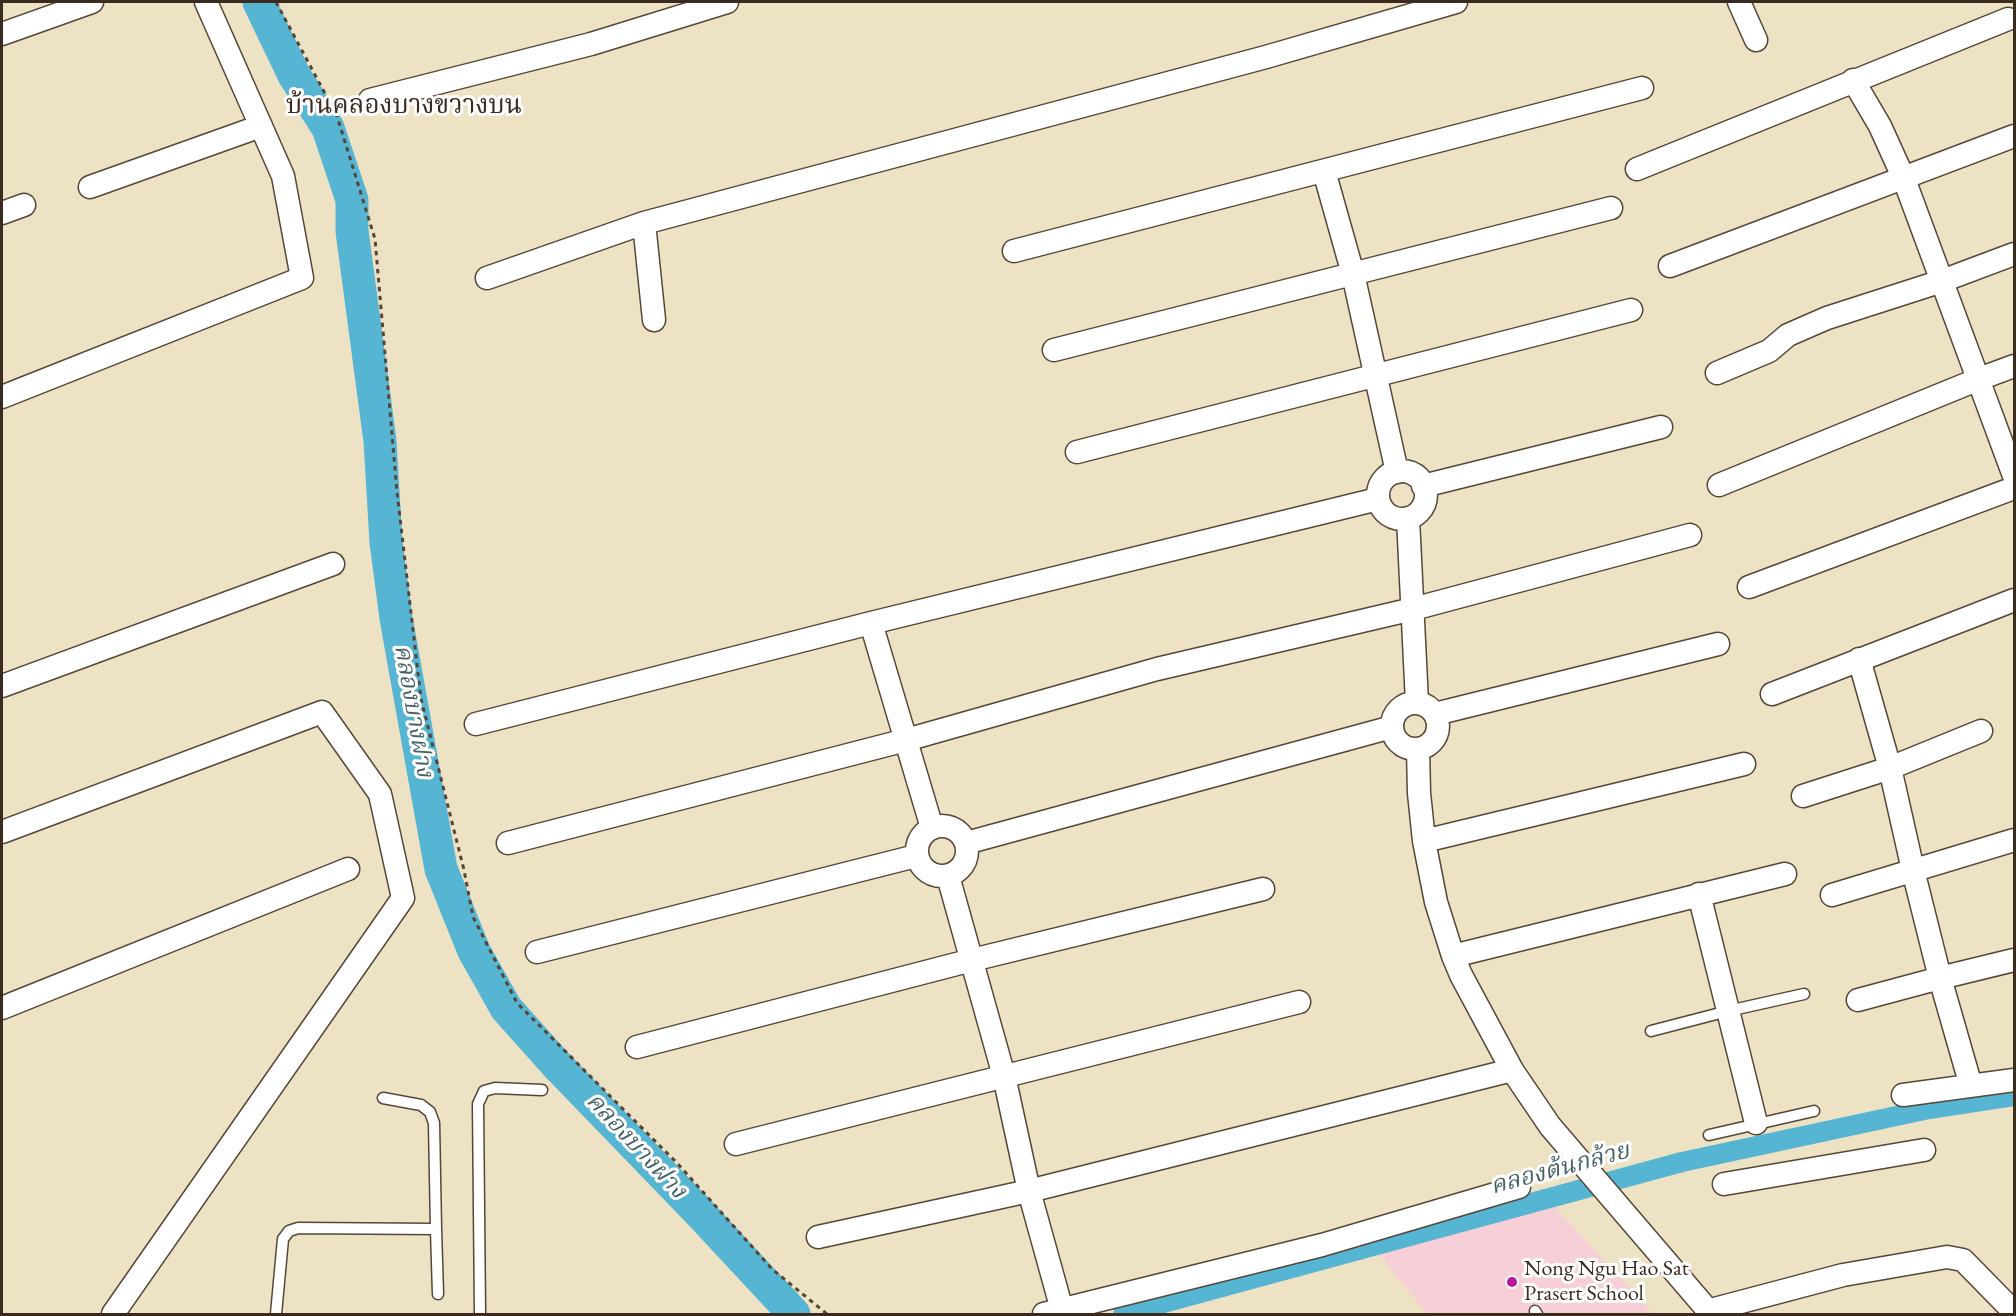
<!DOCTYPE html>
<html>
<head>
<meta charset="utf-8">
<style>
  body { margin:0 }
  #map { position:relative; width:2016px; height:1316px; overflow:hidden; background:#eee2c4; font-family:"EB Garamond",serif }
  canvas { display:block }
  .frame { position:absolute; inset:0; border:3px solid #3b2a1e; pointer-events:none }
</style>
</head>
<body>
<div id="map">
<canvas width="2016" height="1316"></canvas>
<div class="frame"></div>
</div>
<script>
const context = document.querySelector('canvas').getContext('2d');
context.lineJoin = 'round';
function paint(path, color) { context.fillStyle = color; context.fill(path, 'evenodd'); }
const shape = rows => new Path2D(rows.map(r => 'M' + r).join(''));
function strokePath(path, color, width, dash) { context.strokeStyle = color; context.lineWidth = width; context.lineCap = dash ? 'butt' : 'round'; context.setLineDash(dash || []); context.stroke(path); }
function write(font, color, halo, rows, align = 'center') {
  context.font = font + ' "EB Garamond","Noto Serif Thai",serif'; context.lineWidth = 6; context.setLineDash([]); context.textBaseline = 'middle'; context.strokeStyle = halo; context.fillStyle = color; for (const [text, x, y, turn = 0] of rows) {
    context.save(); context.translate(x, y); context.rotate((+turn || 0) * Math.PI / 180); context.textAlign = isNaN(turn) ? turn : align; if (halo) context.strokeText(text, 0, 0); context.fillText(text, 0, 0); context.restore();
  }
}
const built = shape([
  [1554,1206,1653,1314,1427,1314,1375,1249]
]);
const canal = shape([
  [1123,1314,1682,1162,1929,1109,2014,1096]
]);
const river = shape([
  [259,2,294,75,328,128,352,200,352,231,380,441,386,542,396,618,441,869,474,951,506,1008,556,1064,700,1213,794,1314]
]);
const path = shape([
  [276,2,337,116,375,239,397,492,421,699,464,870,473,917,517,1003,677,1163,772,1269,827,1314]
]);
const lane = shape([
  [1651,1031,1728,1011,1804,994],
  [383,1098,421,1105,430,1112,434,1123,436,1229],
  [1709,1135,1814,1111],
  [1535,1311,1537,1314],
  [276,1314,283,1239,289,1231,298,1228,436,1229,438,1294],
  [480,1314,478,1104,484,1091,495,1088,542,1090]
]);
const street = shape([
  [1739,2,1756,40],
  [2,34,92,2],
  [1853,80,1880,126,1904,179,2014,476],
  [370,100,591,44,727,2],
  [1637,169,2008,19],
  [1324,171,1353,274,1397,472],
  [90,187,261,126],
  [2,213,24,205],
  [644,223,654,320],
  [1014,251,1642,88],
  [1670,266,2014,136],
  [487,278,644,223,1266,57,1456,2],
  [1054,350,1611,208],
  [1717,373,1769,351,1788,335,1827,318,1942,281,2014,254],
  [2,397,302,278,283,176,206,2],
  [1077,452,1631,310],
  '1378 495a24 24 0 1 1 48 0a24 24 0 1 1-48 0Z',
  [1719,485,1979,379,2014,366],
  [1423,486,1661,427],
  [1408,518,1417,703],
  [1749,587,2014,488],
  [871,623,932,828],
  [1859,659,1890,768,1913,870,1940,978,1971,1086],
  [2,686,333,564],
  [1772,694,2014,600],
  '1392 726a23 23 0 1 1 46 0a23 23 0 1 1-46 0Z',
  [1435,714,1718,644],
  [476,724,871,623,1378,499],
  [1418,749,1419,793,1424,841,1436,902,1453,956,1461,975,1512,1070,1550,1126,1711,1314],
  [1803,796,1890,768,1981,731],
  '917 851a25 25 0 1 1 50 0a25 25 0 1 1-50 0Z',
  [2,832,322,712,380,794,403,898,113,1314],
  [1424,841,1744,764],
  [508,843,906,740,1157,669,1413,609,1690,535],
  [966,843,1392,727],
  [948,876,1004,1076,1029,1191,1062,1310],
  [1699,894,1756,1123],
  [1832,895,2014,840],
  [537,952,916,856],
  [1453,956,1785,874],
  [1858,1000,1940,978,2014,960],
  [2,1008,348,869],
  [637,1047,972,960,1263,889],
  [1903,1095,2014,1080],
  [736,1144,1299,1002],
  [1724,1184,1924,1150],
  [818,1237,1029,1191,1512,1070],
  [1707,1311,1843,1275,1947,1257,1963,1260,2014,1312],
  [1044,1314,1322,1245,1519,1187]
]);
const markers = [
  [1512,1282,6,"#b5179e"]
];
const poiNames = [
  ["Nong Ngu Hao Sat",1524,1269],
  ["Prasert School",1524,1294]
];
const waterNames = [
  ["คลองบางฝาง",413,711,80],
  ["คลองบางฝาง",636,1146,47],
  ["คลองต้นกล้วย",1560,1169,-15]
];
const quarterNames = [
  ["บ้านคลองบางขวางบน",404,106]
];
paint(built, '#f6cfd7');
strokePath(canal, '#55b5d3', 20);
strokePath(river, '#55b5d3', 33);
strokePath(lane, '#564637', 13);
strokePath(street, '#564637', 25);
strokePath(path, '#564637', 3, [4.5, 4.5]);
strokePath(lane, '#fff', 10);
strokePath(street, '#fff', 22);
for (const [x, y, r, color] of markers) { const dot = new Path2D(); dot.arc(x, y, r, 0, 2 * Math.PI); context.fillStyle = color; context.fill(dot); strokePath(dot, '#fff', 2); }
write('22px', '#3b2a1e', '#fff', poiNames, 'left');
write('italic 24px', '#456266', '#fff', waterNames);
write('26px', '#3b2a1e', '#fff', quarterNames);
</script>
</body>
</html>
